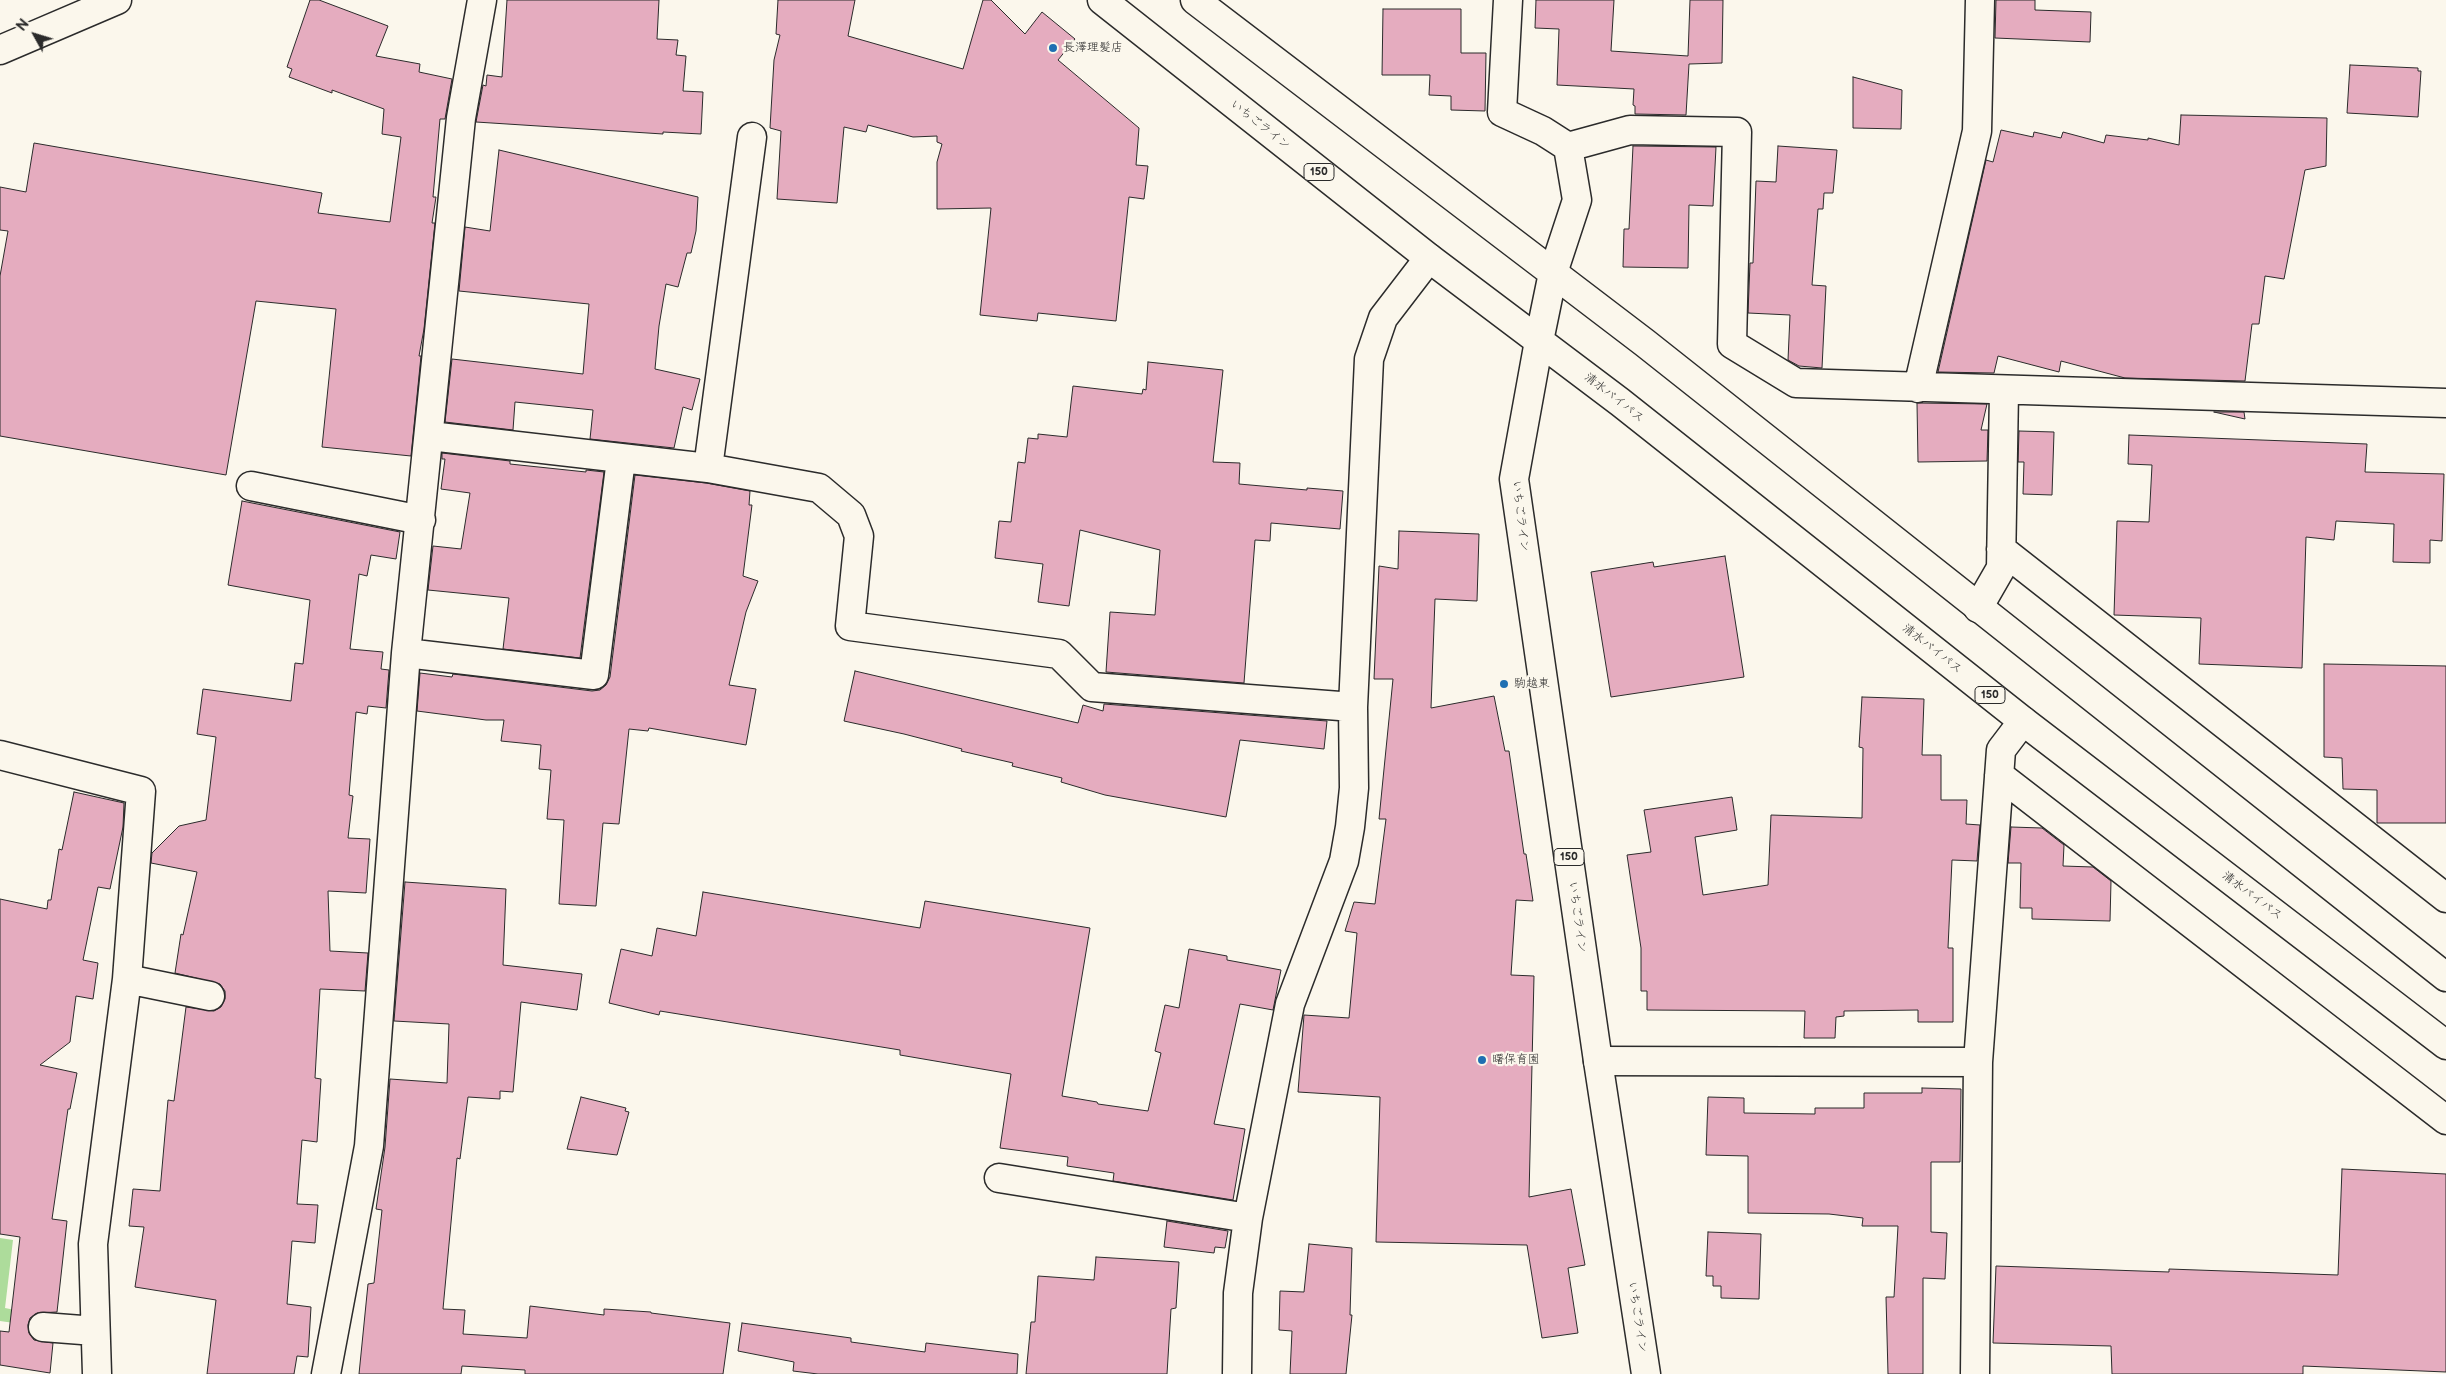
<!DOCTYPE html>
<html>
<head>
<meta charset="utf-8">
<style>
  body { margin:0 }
  #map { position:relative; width:2446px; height:1374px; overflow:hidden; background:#fbf7ec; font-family:"Balsamiq Sans",sans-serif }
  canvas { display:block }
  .north { position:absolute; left:10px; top:10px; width:50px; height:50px; -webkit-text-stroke:4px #fbf7ec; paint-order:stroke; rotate:309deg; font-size:14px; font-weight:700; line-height:20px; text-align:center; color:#2b2b2b }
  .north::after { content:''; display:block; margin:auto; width:18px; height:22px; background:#2b2b2b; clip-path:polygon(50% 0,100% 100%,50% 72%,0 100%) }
</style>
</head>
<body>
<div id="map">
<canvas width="2446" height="1374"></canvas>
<div class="north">N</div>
</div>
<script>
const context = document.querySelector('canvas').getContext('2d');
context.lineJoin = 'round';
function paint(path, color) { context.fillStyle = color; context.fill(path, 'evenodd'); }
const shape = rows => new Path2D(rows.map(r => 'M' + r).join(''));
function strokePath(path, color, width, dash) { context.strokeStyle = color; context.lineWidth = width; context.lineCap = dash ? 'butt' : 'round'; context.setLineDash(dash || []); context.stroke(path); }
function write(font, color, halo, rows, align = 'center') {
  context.font = font + ' "Balsamiq Sans","Klee One",sans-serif'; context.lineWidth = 4.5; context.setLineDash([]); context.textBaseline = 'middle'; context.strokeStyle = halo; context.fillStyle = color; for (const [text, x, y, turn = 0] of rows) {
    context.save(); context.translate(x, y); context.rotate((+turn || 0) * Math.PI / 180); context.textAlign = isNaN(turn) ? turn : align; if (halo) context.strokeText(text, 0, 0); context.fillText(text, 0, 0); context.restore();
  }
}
const green = shape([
  [0,1238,13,1240,5,1308,30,1313,28,1325,0,1321]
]);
const building = shape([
  [310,0,319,0,388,26,376,56,420,64,419,72,452,79,445,119,440,119,433,197,436,197,432,223,435,223,424,329,419,356,421,356,411,456,322,447,336,309,256,301,226,475,0,436,0,276,8,231,0,230,0,187,26,192,34,143,322,193,318,213,390,222,401,137,382,134,384,109,332,90,332,93,289,77,292,69,287,67,310,0],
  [507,0,659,0,657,39,678,40,676,55,686,56,683,91,703,92,701,134,663,132,663,134,476,122,483,85,486,86,487,75,502,77,507,0],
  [778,0,855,0,848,36,963,69,983,0,991,0,1025,34,1042,12,1075,39,1058,60,1139,128,1136,165,1148,166,1144,199,1129,197,1116,321,1038,313,1037,321,980,315,991,208,937,209,937,162,942,144,937,142,937,136,913,137,868,125,866,132,844,127,837,203,777,199,781,131,770,128,774,60,780,35,776,34,778,0],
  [1536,0,1614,0,1611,51,1688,56,1690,0,1723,0,1722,63,1689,64,1686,115,1635,114,1635,106,1633,105,1634,89,1557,85,1559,29,1535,28,1536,0],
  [1996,0,2035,0,2035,10,2091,12,2090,42,1995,38,1996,0],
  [1383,9,1461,9,1461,53,1486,53,1485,111,1451,110,1451,96,1429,95,1430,75,1382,75,1383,9],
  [2350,65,2418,68,2418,71,2421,71,2418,117,2347,113,2350,65],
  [1853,77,1902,90,1901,129,1853,128,1853,77],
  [2181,115,2327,118,2326,166,2305,170,2284,279,2265,276,2259,324,2252,324,2245,381,2125,378,2061,361,2059,372,1998,356,1994,373,1938,372,1986,160,1993,162,2001,130,2033,137,2034,132,2061,138,2063,132,2104,143,2106,135,2148,140,2148,138,2179,145,2181,115],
  [1633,146,1716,147,1713,206,1689,205,1688,268,1623,267,1624,229,1629,229,1633,146],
  [1778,146,1837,150,1833,193,1824,193,1823,209,1818,209,1812,285,1826,286,1822,368,1799,366,1788,360,1790,315,1748,313,1750,263,1753,263,1756,181,1776,182,1778,146],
  [499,150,698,197,696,231,691,253,687,253,678,287,666,284,659,326,655,369,700,379,692,410,683,407,674,448,590,439,593,410,515,402,513,430,445,422,452,359,583,374,589,304,459,291,465,227,490,231,499,150],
  [1148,362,1223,370,1213,462,1240,463,1239,484,1307,490,1307,488,1343,491,1340,529,1271,523,1270,541,1255,540,1244,683,1106,672,1110,612,1155,615,1160,550,1080,530,1069,606,1038,602,1043,564,995,558,999,521,1011,522,1018,462,1025,463,1028,438,1038,439,1038,434,1067,437,1073,386,1142,394,1143,389,1146,390,1148,362],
  [1917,403,1987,404,1981,430,1988,430,1987,461,1918,462,1917,403],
  [2214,412,2244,412,2245,419,2214,412],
  [2019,431,2054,432,2052,495,2023,494,2024,462,2018,462,2019,431],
  [2129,435,2367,444,2365,472,2444,474,2442,541,2430,540,2430,563,2393,562,2394,524,2336,521,2334,540,2306,537,2302,668,2199,664,2201,618,2114,615,2117,521,2149,522,2152,465,2128,464,2129,435],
  [442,453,510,461,510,464,586,472,586,470,604,472,580,658,503,649,509,598,428,590,433,546,461,549,470,493,441,489,445,459,442,459,442,453],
  [635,475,706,483,750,491,749,505,752,505,743,576,758,581,746,612,729,685,756,689,746,745,649,728,648,731,629,729,619,824,603,823,596,906,559,904,564,820,547,819,551,770,539,769,541,745,501,741,504,720,486,720,417,711,420,673,452,677,453,674,592,691,600,690,606,685,610,677,635,475],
  [242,501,400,532,396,559,371,555,367,576,359,574,350,649,383,652,381,669,389,670,386,708,368,706,367,714,356,712,349,795,353,796,348,838,370,839,366,893,328,891,330,951,368,953,365,991,320,989,315,1078,321,1079,317,1142,302,1140,297,1204,318,1205,315,1243,292,1241,287,1304,311,1307,308,1357,297,1356,294,1374,207,1374,216,1300,135,1287,144,1227,129,1226,133,1189,160,1191,168,1100,174,1101,186,1007,214,1011,221,1007,225,999,225,991,220,984,175,973,181,934,183,935,197,872,151,863,152,853,179,826,206,820,216,737,197,734,203,689,291,701,295,663,303,664,310,600,228,585,242,501],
  [1399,531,1479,534,1477,601,1435,599,1431,708,1494,696,1505,751,1509,751,1524,854,1526,854,1533,901,1516,900,1511,975,1534,976,1529,1197,1571,1189,1585,1265,1568,1268,1578,1333,1542,1338,1527,1245,1376,1242,1380,1097,1298,1092,1304,1015,1349,1018,1357,933,1345,931,1354,902,1375,904,1386,819,1379,819,1393,679,1374,679,1379,566,1398,569,1399,531],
  [1725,556,1744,677,1611,697,1591,572,1653,562,1654,567,1725,556],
  [2324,664,2446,666,2446,823,2377,823,2377,790,2343,789,2342,758,2324,757,2324,664],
  [855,671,1078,723,1083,705,1103,711,1104,704,1327,721,1324,749,1240,740,1226,817,1105,795,1061,782,1062,778,1012,766,1013,763,961,751,962,749,904,734,844,721,855,671],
  [1862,697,1924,699,1922,755,1941,755,1941,800,1967,800,1966,824,1980,825,1977,861,1952,860,1948,948,1953,948,1953,1022,1918,1022,1918,1010,1844,1011,1844,1016,1836,1017,1835,1038,1804,1038,1805,1011,1647,1010,1647,991,1641,991,1641,948,1627,855,1651,852,1644,810,1732,797,1737,830,1695,837,1703,895,1768,885,1771,815,1862,818,1863,748,1859,747,1862,697],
  [74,792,124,803,123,827,110,889,98,887,83,960,98,963,93,999,76,996,70,1042,40,1065,77,1073,70,1109,68,1109,52,1219,67,1221,57,1312,37,1313,30,1318,28,1325,29,1333,34,1340,53,1343,50,1373,0,1365,0,1331,9,1332,20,1237,0,1234,0,899,47,909,48,900,51,900,59,849,62,850,74,792],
  [2011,827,2042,828,2064,845,2063,866,2093,867,2111,881,2110,921,2032,919,2032,908,2020,908,2021,863,2008,863,2011,827],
  [405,882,506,889,503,965,582,974,577,1010,521,1002,513,1092,500,1091,500,1099,468,1097,460,1159,457,1158,443,1309,465,1310,463,1334,527,1338,530,1306,604,1315,604,1309,651,1312,651,1313,730,1323,723,1374,525,1374,525,1370,462,1366,461,1374,359,1374,368,1284,374,1283,382,1210,376,1209,385,1147,390,1079,447,1083,449,1024,394,1021,405,882],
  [703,892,920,928,925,901,1090,928,1062,1096,1097,1102,1098,1104,1148,1111,1161,1053,1155,1051,1165,1005,1179,1008,1189,949,1227,956,1227,960,1281,970,1273,1010,1240,1004,1214,1124,1245,1129,1233,1200,1113,1181,1114,1173,1067,1166,1068,1157,1000,1148,1011,1074,900,1055,900,1050,660,1011,659,1015,609,1003,621,949,652,956,657,928,696,936,703,892],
  [1922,1088,1961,1089,1960,1162,1931,1162,1931,1232,1947,1233,1945,1279,1923,1278,1923,1374,1888,1374,1886,1297,1894,1297,1898,1226,1862,1226,1863,1218,1829,1214,1748,1213,1748,1156,1706,1155,1708,1097,1744,1098,1744,1113,1815,1114,1815,1108,1864,1108,1864,1093,1922,1093,1922,1088],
  [581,1097,626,1108,625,1111,629,1112,617,1155,567,1149,581,1097],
  [2342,1169,2446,1174,2446,1372,2303,1366,2303,1374,2112,1374,2111,1346,1993,1343,1996,1266,2169,1272,2169,1269,2338,1275,2342,1169],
  [1167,1221,1228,1231,1225,1248,1215,1247,1214,1253,1164,1247,1167,1221],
  [1708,1232,1761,1234,1759,1299,1721,1298,1721,1286,1713,1286,1713,1276,1706,1276,1708,1232],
  [1309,1244,1352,1248,1350,1315,1352,1315,1346,1374,1290,1374,1292,1331,1279,1330,1280,1291,1304,1292,1309,1244],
  [1096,1257,1179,1262,1176,1308,1171,1309,1167,1374,1026,1374,1031,1322,1035,1322,1038,1276,1094,1280,1096,1257],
  [742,1323,851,1338,851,1342,925,1352,926,1343,1018,1354,1017,1374,818,1374,793,1371,794,1362,738,1351,742,1323]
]);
const minor = shape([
  [1508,0,1502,112,1543,131,1568,147,1577,200,1553,273],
  [1568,147,1630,130,1737,132,1732,344,1796,383,2446,403],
  [1918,388,1977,131,1980,0],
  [430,436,708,468,819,488,851,515,859,536,850,626,1059,654,1092,687,1353,707],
  [708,468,752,137],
  [251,486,421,520],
  [2001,549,2446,898],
  [1978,608,2001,568,2004,391],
  [406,653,594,675,621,459],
  [0,755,141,791,127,979,93,1244,97,1374],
  [1999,775,2446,1120],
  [127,979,210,996],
  [1598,1061,1978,1062],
  [999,1178,1248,1218],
  [43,1327,95,1331],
  [326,1374,369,1146,406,653,461,118,482,0],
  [1237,1374,1238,1293,1248,1218,1290,1004,1344,861,1350,827,1354,788,1353,707,1369,359,1383,318,1429,258],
  [1975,1374,1978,1062,2001,750,2023,721]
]);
const highway = shape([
  [1102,0,1429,258,1620,402,2023,721,2446,1045],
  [1195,0,1645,343,2446,977],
  [0,50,117,0],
  [1553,273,1539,341,1514,479,1598,1061,1646,1374]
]);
const markers = [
  [1053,48,5,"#1f6fb2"],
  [1504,684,5,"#1f6fb2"],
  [1482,1060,5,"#1f6fb2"]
];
const shields = [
  [1319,172,30],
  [1990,695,30],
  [1569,857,30]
];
const shieldNames = [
  ["150",1319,172],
  ["150",1990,695],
  ["150",1569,857]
];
const poiNames = [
  ["長澤理髪店",1063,48],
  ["駒越東",1514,684],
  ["曙保育園",1492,1060]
];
const streetNames = [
  ["いちごライン",1260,125,38],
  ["清水バイパス",1614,398,38],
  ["いちごライン",1520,516,83],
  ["清水バイパス",1932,649,38],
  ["清水バイパス",2252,896,37],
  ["いちごライン",1577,917,82],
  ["いちごライン",1637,1317,81]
];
paint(green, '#addc9b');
paint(building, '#e5acbf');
strokePath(building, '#2b2b2b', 1);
strokePath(minor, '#2b2b2b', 31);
strokePath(highway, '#2b2b2b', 31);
strokePath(minor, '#fbf7ec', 28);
strokePath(highway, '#fbf7ec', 28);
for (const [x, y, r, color] of markers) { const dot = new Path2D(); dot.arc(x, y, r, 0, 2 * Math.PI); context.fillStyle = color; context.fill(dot); strokePath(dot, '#fbf7ec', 2); }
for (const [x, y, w] of shields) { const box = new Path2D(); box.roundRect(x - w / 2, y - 8.5, w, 17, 4); context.fillStyle = '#fbf7ec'; context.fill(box); strokePath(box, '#2b2b2b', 1); }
write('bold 11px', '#2b2b2b', null, shieldNames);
write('12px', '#2b2b2b', '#fbf7ec', poiNames, 'left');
write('12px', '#2b2b2b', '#fbf7ec', streetNames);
</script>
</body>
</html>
